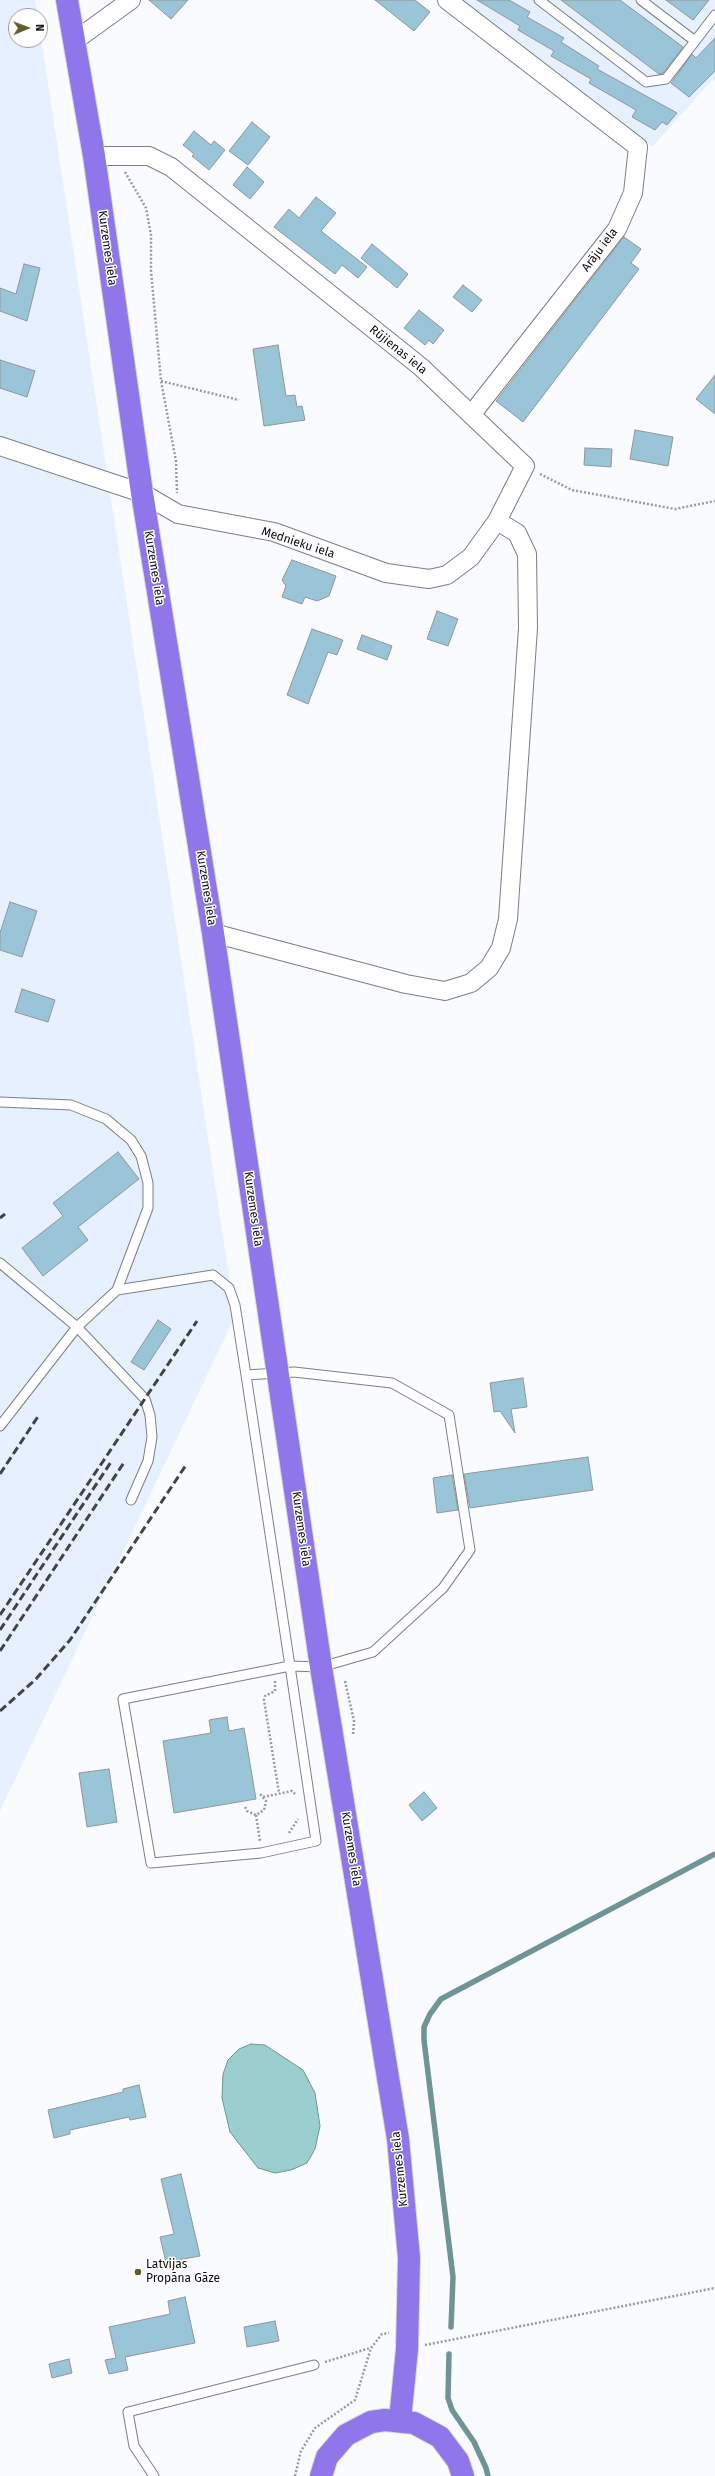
<!DOCTYPE html>
<html>
<head>
<meta charset="utf-8">
<style>
  body { margin:0 }
  #map { position:relative; width:715px; height:2476px; overflow:hidden; background:#f9fbfe; font-family:"Fira Sans",sans-serif }
  canvas { display:block }
  .north { position:absolute; left:8px; top:8px; width:40px; height:40px; box-sizing:border-box; background:#fff; border:1px solid #9d9e9f; border-radius:50%; rotate:89deg; font-size:11px; font-weight:700; line-height:16px; text-align:center; color:#0a0c0e }
  .north::after { content:''; display:block; margin:auto; width:14px; height:18px; background:#615c29; clip-path:polygon(50% 0,100% 100%,50% 72%,0 100%) }
</style>
</head>
<body>
<div id="map">
<canvas width="715" height="2476"></canvas>
<div class="north">N</div>
</div>
<script>
const context = document.querySelector('canvas').getContext('2d');
context.lineJoin = 'round';
function paint(path, color) { context.fillStyle = color; context.fill(path, 'evenodd'); }
const shape = rows => new Path2D(rows.map(r => 'M' + r).join(''));
function strokePath(path, color, width, dash) { context.strokeStyle = color; context.lineWidth = width; context.lineCap = dash ? 'butt' : 'round'; context.setLineDash(dash || []); context.stroke(path); }
function write(font, color, halo, rows, align = 'center') {
  context.font = font + ' "Fira Sans",sans-serif'; context.lineWidth = 3; context.setLineDash([]); context.textBaseline = 'middle'; context.strokeStyle = halo; context.fillStyle = color; for (const [text, x, y, turn = 0] of rows) {
    context.save(); context.translate(x, y); context.rotate((+turn || 0) * Math.PI / 180); context.textAlign = isNaN(turn) ? turn : align; if (halo) context.strokeText(text, 0, 0); context.fillText(text, 0, 0); context.restore();
  }
}
const built = shape([
  [0,0,35,0,38,16,16,16,16,40,40,40,40,31,235,1316,0,1811],
  [462,0,715,0,715,81,713,79,652,147]
]);
const water = shape([
  [251,2044,265,2045,303,2070,315,2093,320,2126,315,2149,307,2163,291,2170,275,2173,258,2168,230,2132,222,2098,223,2074,228,2060,239,2049,251,2044]
]);
const stream = shape([
  [451,2327,453,2277,424,2040,424,2027,430,2014,441,1999,715,1854],
  [449,2354,448,2398,452,2410,474,2442,486,2468,488,2476]
]);
const building = shape([
  [149,0,188,0,171,19,149,0],
  [375,0,415,0,430,12,414,31,375,0],
  [477,0,509,0,530,12,527,17,564,38,561,42,599,66,597,69,677,113,667,125,662,122,655,130,632,117,636,110,589,83,591,79,551,56,554,51,518,30,520,26,477,0],
  [561,0,620,0,683,47,663,73,659,74,561,0],
  [666,0,709,0,693,20,666,0],
  [715,38,715,71,689,97,671,83,692,54,696,58,715,38],
  [252,122,270,137,248,165,229,151,252,122],
  [194,131,211,145,214,141,225,150,209,170,192,156,194,154,183,145,194,131],
  [247,167,264,182,250,199,233,185,247,167],
  [316,197,336,213,321,231,367,267,358,278,342,265,335,274,274,227,289,209,299,218,316,197],
  [624,237,641,249,631,263,639,269,523,422,496,401,624,237],
  [372,244,408,274,397,288,361,258,372,244],
  [24,264,40,268,27,321,0,311,0,288,16,294,24,264],
  [463,285,482,300,472,312,453,297,463,285],
  [419,310,444,330,433,344,429,340,425,345,404,328,419,310],
  [278,345,286,396,295,395,297,407,302,406,305,420,264,426,253,349,278,345],
  [0,360,35,371,27,397,0,388,0,360],
  [715,375,715,414,696,399,715,375],
  [635,430,673,437,668,466,630,459,635,430],
  [585,448,612,449,611,467,584,465,585,448],
  [292,560,336,576,329,596,317,601,305,597,302,604,282,597,286,586,282,580,292,560],
  [437,611,458,619,448,646,427,639,437,611],
  [312,629,343,640,337,655,328,652,308,704,287,695,312,629],
  [362,635,392,646,387,660,357,649,362,635],
  [10,902,37,911,22,957,0,950,0,933,10,902],
  [22,989,55,1000,48,1022,15,1012,22,989],
  [118,1152,139,1179,78,1227,88,1240,43,1276,22,1248,63,1216,53,1203,118,1152],
  [158,1320,171,1329,144,1370,131,1362,158,1320],
  [523,1378,527,1407,511,1409,515,1433,500,1411,494,1412,490,1383,523,1378],
  [588,1457,593,1490,470,1508,464,1474,588,1457],
  [452,1475,458,1510,437,1513,433,1478,452,1475],
  [227,1717,229,1731,244,1728,256,1799,174,1813,163,1741,211,1733,209,1720,227,1717],
  [109,1769,117,1822,87,1827,79,1773,109,1769],
  [424,1792,437,1808,422,1821,409,1805,424,1792],
  [139,2085,146,2117,130,2120,129,2117,70,2130,70,2134,54,2138,48,2110,123,2092,123,2089,139,2085],
  [181,2174,200,2256,166,2262,160,2237,174,2234,161,2179,181,2174],
  [185,2297,195,2343,125,2357,128,2370,109,2374,105,2360,116,2358,109,2327,170,2314,168,2301,185,2297],
  [275,2321,279,2341,247,2347,244,2327,275,2321],
  [69,2359,72,2373,52,2378,49,2364,69,2359]
]);
const path = shape([
  [125,172,146,208,151,235,151,271,161,381,176,461,177,493],
  [161,381,239,400],
  [540,474,572,490,675,509,715,501],
  [275,1681,275,1691,265,1696,264,1700,279,1793],
  [345,1681,354,1721,353,1735],
  [263,1797,292,1791,295,1794],
  [245,1807,247,1811,256,1815,264,1810,266,1801,260,1794],
  [256,1815,260,1841],
  [289,1833,298,1819],
  [425,2345,715,2288],
  [325,2362,370,2348],
  [295,2476,301,2451,315,2428,355,2400,371,2348,382,2334,389,2333]
]);
const lane = shape([
  [539,0,646,82,666,79,715,15],
  [641,0,695,41],
  [0,1102,71,1105,106,1119,131,1140,141,1156,148,1183,148,1208,117,1290],
  [0,1263,77,1327,145,1399,150,1415,152,1437,148,1461,131,1500],
  [0,1426,77,1327,117,1290,213,1275,229,1288,235,1305,246,1375,290,1666,316,1841,261,1853,151,1863,123,1699,290,1666,321,1667,373,1652,443,1588,470,1550,449,1415,392,1383,294,1372,246,1375],
  [154,2476,134,2446,128,2412,314,2365]
]);
const street = shape([
  [447,0,638,147,633,193,617,229,471,415],
  [73,42,131,0],
  [0,446,142,493,178,514,274,532,386,573,429,579,447,575,471,557,497,521,525,466,421,367,171,167,149,156,94,156],
  [213,933,406,984,445,991,471,983,489,968,501,948,508,919,528,628,527,554,517,533,497,521]
]);
const highway = shape([
  [67,0,94,156,142,493,213,933,321,1667,398,2139,409,2258,407,2349,400,2420],
  [321,2476,327,2457,346,2435,371,2422,385,2420,414,2423,440,2437,458,2461,463,2476]
]);
const rail = shape([
  [0,1218,5,1214],
  [0,1474,39,1415],
  [0,1615,197,1321],
  [0,1630,111,1462],
  [0,1651,125,1461],
  [0,1711,36,1679,70,1640,186,1465]
]);
const markers = [
  [138,2272,4,"#615c29"]
];
const streetNames = [
  ["Kurzemes iela",107,248,82],
  ["Arāju iela",600,250,-53],
  ["Rūjienas iela",398,350,39],
  ["Mednieku iela",298,543,18],
  ["Kurzemes iela",154,568,81],
  ["Kurzemes iela",206,888,81],
  ["Kurzemes iela",253,1209,82],
  ["Kurzemes iela",301,1529,82],
  ["Kurzemes iela",351,1849,81],
  ["Kurzemes iela",400,2169,-96]
];
const poiNames = [
  ["Latvijas",146,2265],
  ["Propāna Gāze",146,2279]
];
paint(built, '#e7f0fe');
paint(water, '#9bcecf');
strokePath(water, '#709495', 1);
strokePath(stream, '#709495', 5.5);
paint(building, '#9ac4d8');
strokePath(building, '#8f989c', 1);
strokePath(lane, '#7b7f86', 11);
strokePath(street, '#7b7f86', 20);
strokePath(highway, '#d8d8d8', 24);
strokePath(path, '#999b9d', 2.5, [2, 2]);
strokePath(lane, '#fff', 9);
strokePath(street, '#fff', 18);
strokePath(highway, '#8f76ea', 22);
strokePath(rail, '#414345', 3, [8, 4]);
for (const [x, y, r, color] of markers) { const dot = new Path2D(); dot.arc(x, y, r, 0, 2 * Math.PI); context.fillStyle = color; context.fill(dot); strokePath(dot, '#fff', 1.5); }
write('12px', '#0a0c0e', '#fff', streetNames);
write('12px', '#0a0c0e', '#fff', poiNames, 'left');
</script>
</body>
</html>
